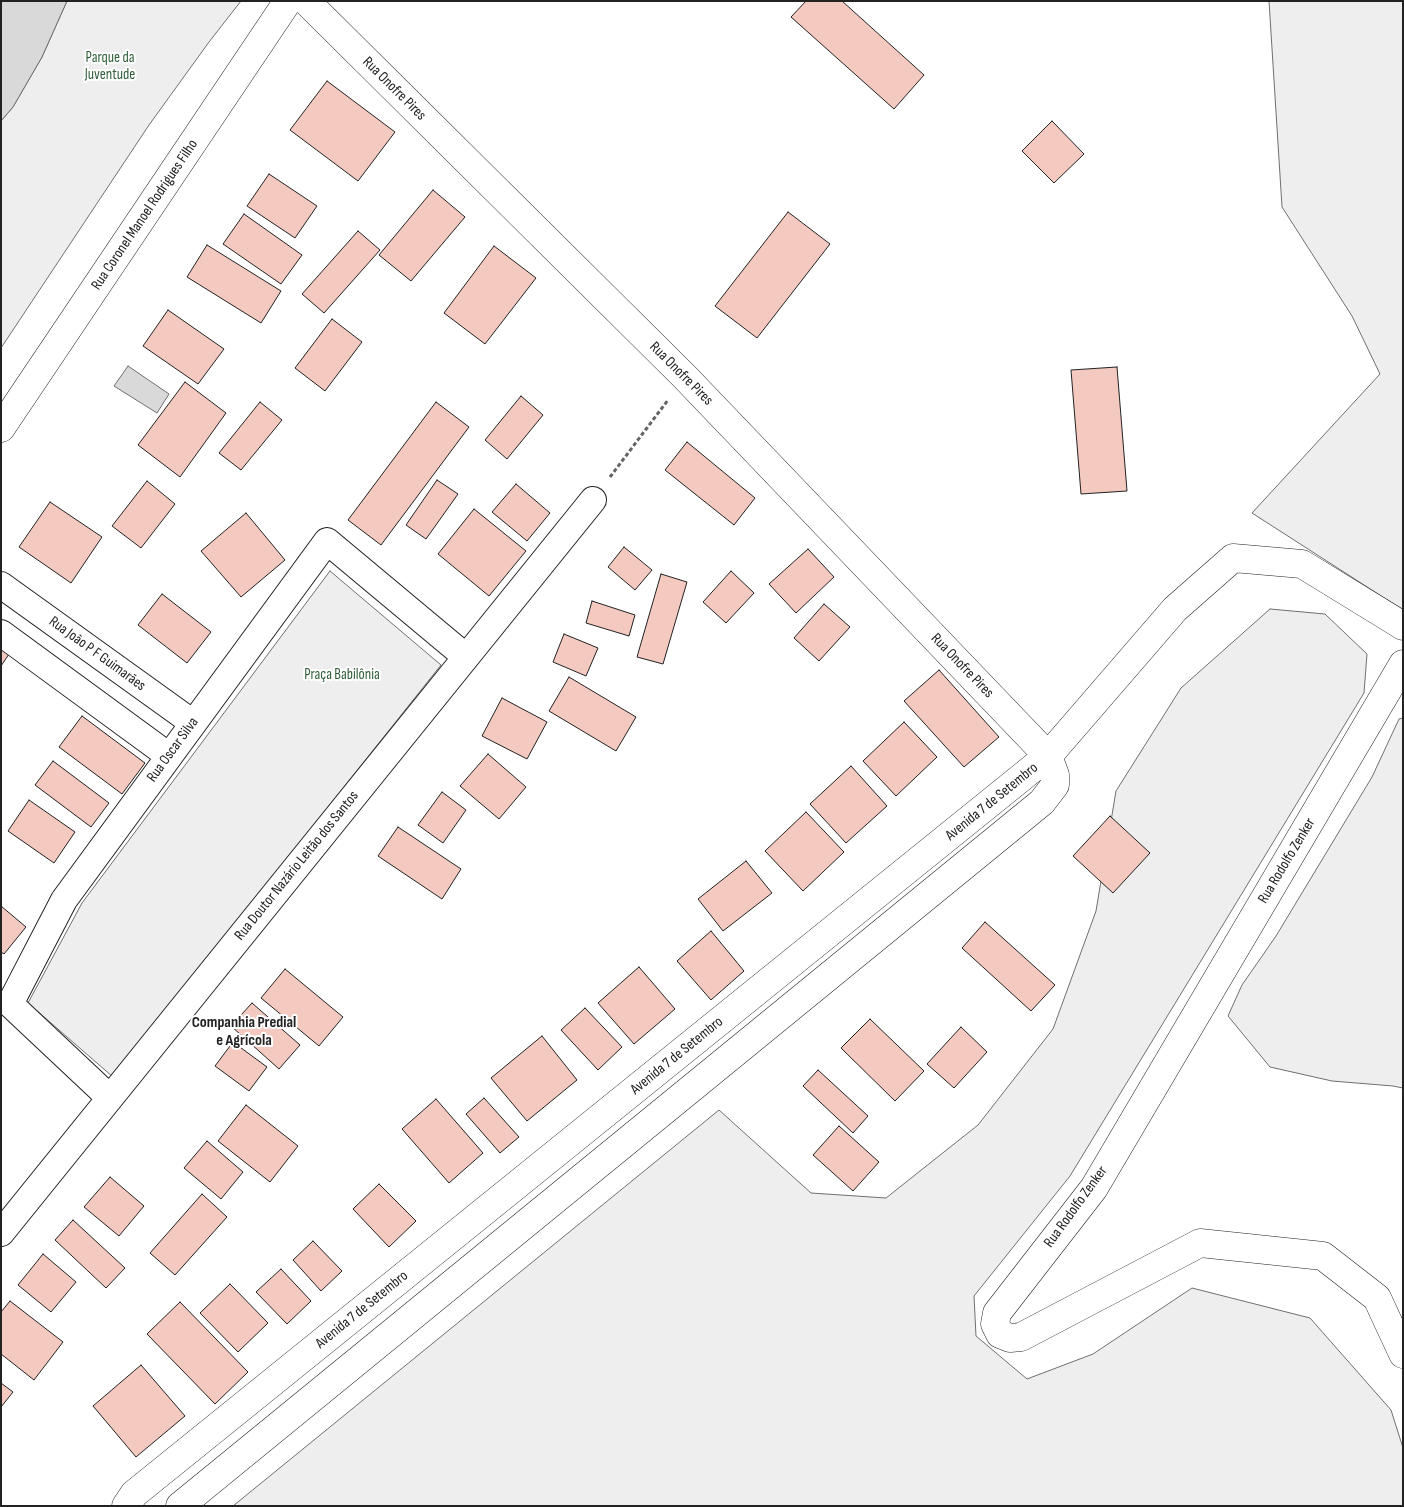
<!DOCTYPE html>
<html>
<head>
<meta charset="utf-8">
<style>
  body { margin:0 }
  #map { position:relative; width:1404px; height:1507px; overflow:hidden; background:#fff; font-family:"Sofia Sans Condensed",sans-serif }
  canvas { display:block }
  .frame { position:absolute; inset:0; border:2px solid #222; pointer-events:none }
</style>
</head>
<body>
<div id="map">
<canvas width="1404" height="1507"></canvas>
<div class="frame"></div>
</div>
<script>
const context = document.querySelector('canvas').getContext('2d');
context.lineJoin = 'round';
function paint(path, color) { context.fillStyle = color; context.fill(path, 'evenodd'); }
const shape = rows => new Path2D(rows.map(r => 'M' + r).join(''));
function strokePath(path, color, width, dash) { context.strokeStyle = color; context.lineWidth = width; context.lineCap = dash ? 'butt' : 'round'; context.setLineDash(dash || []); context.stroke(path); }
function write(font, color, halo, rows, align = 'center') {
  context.font = font + ' "Sofia Sans Condensed",sans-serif'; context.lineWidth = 4; context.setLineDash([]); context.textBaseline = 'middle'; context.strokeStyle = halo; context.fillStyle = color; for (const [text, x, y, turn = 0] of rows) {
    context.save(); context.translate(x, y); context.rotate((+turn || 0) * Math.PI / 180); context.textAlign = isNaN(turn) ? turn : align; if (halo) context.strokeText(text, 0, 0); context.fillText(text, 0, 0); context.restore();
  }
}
const green = shape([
  [67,1,241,1,209,42,149,125,1,348,1,121,13,107,42,57,67,1],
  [1269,1,1403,1,1403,610,1252,513,1380,374,1352,316,1282,207,1269,1],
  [330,571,441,665,113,1077,28,1003,82,903,330,571],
  [1270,609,1325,614,1367,654,1364,693,1070,1176,974,1296,976,1336,1027,1379,1093,1354,1192,1288,1310,1318,1391,1410,1403,1448,1403,1506,233,1506,719,1110,811,1193,886,1198,978,1125,1053,1029,1096,911,1116,791,1181,688,1270,609],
  [1403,718,1403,1088,1393,1086,1332,1081,1270,1067,1228,1016,1242,985,1276,936,1372,777,1399,719,1403,718]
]);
const water = shape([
  [1,1,67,1,42,57,13,107,1,121,1,1],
  [128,366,169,394,157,413,114,386,128,366]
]);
const building = shape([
  [806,1,842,1,924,75,894,109,791,17,806,1],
  [327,81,395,132,358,181,290,130,327,81],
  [1052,121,1084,154,1054,183,1022,151,1052,121],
  [269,174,317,206,295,238,247,206,269,174],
  [433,190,465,217,411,281,379,255,433,190],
  [788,212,830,244,757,338,715,306,788,212],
  [244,214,302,255,281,284,223,244,244,214],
  [358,231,380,250,324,313,302,294,358,231],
  [207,245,281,291,261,323,187,277,207,245],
  [494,246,536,278,485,344,444,313,494,246],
  [168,310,224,349,198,384,143,346,168,310],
  [332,319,362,342,325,391,295,368,332,319],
  [1117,367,1127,491,1081,494,1071,370,1117,367],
  [185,382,226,413,180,477,138,445,185,382],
  [521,396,543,415,507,459,485,440,521,396],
  [260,402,282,420,241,470,219,453,260,402],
  [436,402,469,427,381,545,348,520,436,402],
  [687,442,755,498,734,525,665,470,687,442],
  [437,480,458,494,426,539,406,525,437,480],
  [147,481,175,504,141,548,112,526,147,481],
  [516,484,550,513,527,541,492,512,516,484],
  [50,502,102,537,71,583,19,547,50,502],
  [474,509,526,551,489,596,438,554,474,509],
  [246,513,285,560,241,597,201,551,246,513],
  [624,547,652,570,635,590,608,567,624,547],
  [808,549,834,577,796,613,769,584,808,549],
  [731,571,754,593,726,623,703,602,731,571],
  [661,574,687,582,663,664,637,657,661,574],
  [162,594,211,632,187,663,138,625,162,594],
  [592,601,635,615,629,636,586,623,592,601],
  [824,604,850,627,819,661,794,638,824,604],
  [564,634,598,648,586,676,553,662,564,634],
  [1,649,9,654,1,666,1,649],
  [939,670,999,737,964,767,904,701,939,670],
  [569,677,636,717,616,751,549,711,569,677],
  [502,698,547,722,527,759,482,736,502,698],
  [82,716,145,763,122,794,59,747,82,716],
  [904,722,937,757,896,796,863,761,904,722],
  [488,754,526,787,499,819,460,786,488,754],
  [53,761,109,803,91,827,35,785,53,761],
  [851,766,887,806,846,843,810,804,851,766],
  [442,792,466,810,443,843,418,825,442,792],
  [29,800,75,832,54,863,8,831,29,800],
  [806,812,844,852,803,891,765,851,806,812],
  [1110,816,1150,853,1113,893,1073,856,1110,816],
  [398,827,461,869,442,899,378,856,398,827],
  [746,861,772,893,723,931,698,899,746,861],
  [1,906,26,927,4,954,1,952,1,906],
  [985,922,1055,985,1031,1011,962,948,985,922],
  [711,931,744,971,711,1000,677,961,711,931],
  [639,967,675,1009,634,1044,598,1003,639,967],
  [285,969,343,1017,319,1046,261,998,285,969],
  [252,1003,300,1045,279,1069,231,1026,252,1003],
  [585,1008,622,1047,598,1070,561,1030,585,1008],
  [870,1019,924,1071,895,1101,841,1048,870,1019],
  [961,1027,987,1052,954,1088,927,1064,961,1027],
  [542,1036,577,1080,527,1121,491,1078,542,1036],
  [233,1042,267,1067,249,1091,215,1066,233,1042],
  [818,1070,868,1116,853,1133,803,1086,818,1070],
  [484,1098,519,1137,500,1153,466,1114,484,1098],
  [436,1099,483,1153,449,1183,402,1129,436,1099],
  [246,1105,298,1146,270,1182,218,1141,246,1105],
  [839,1126,879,1162,853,1191,813,1155,839,1126],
  [207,1141,243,1172,221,1199,184,1168,207,1141],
  [110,1177,144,1206,119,1236,84,1207,110,1177],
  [379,1184,416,1221,389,1247,353,1209,379,1184],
  [202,1194,227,1217,175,1275,150,1253,202,1194],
  [73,1220,125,1268,106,1288,55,1240,73,1220],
  [313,1241,342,1271,321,1291,293,1260,313,1241],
  [43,1254,76,1282,51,1312,18,1285,43,1254],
  [281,1269,311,1301,287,1324,256,1292,281,1269],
  [230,1284,268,1323,238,1352,200,1313,230,1284],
  [10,1301,63,1342,34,1380,1,1354,1,1312,10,1301],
  [180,1302,248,1372,215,1404,147,1334,180,1302],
  [141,1365,185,1416,136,1457,93,1406,141,1365],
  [1,1383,13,1392,1,1407,1,1383]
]);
const path = shape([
  [610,477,668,400]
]);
const minor = shape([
  [1,585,193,723],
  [1,633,169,756],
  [110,1098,10,1004,64,900,327,541,466,657],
  [1,1233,593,500]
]);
const tertiary = shape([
  [1403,664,1094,1188,997,1313,995,1324,1000,1334,1010,1338,1021,1337,1200,1243,1323,1256,1377,1298,1403,1354],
  [126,1506,134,1494,1048,756,1175,609,1233,558,1302,564,1403,626],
  [180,1506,1042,802,1055,785,1055,775,1048,756,685,377,306,1]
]);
const secondary = shape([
  [1,428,288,1]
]);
const parkNames = [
  ["Parque da",110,58],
  ["Juventude",110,75],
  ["Praça Babilônia",342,675]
];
const streetNames = [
  ["Rua Onofre Pires",394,89,45],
  ["Rua Coronel Manoel Rodrigues Filho",145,215,-56],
  ["Rua Onofre Pires",681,374,45],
  ["Rua João P F Guimarães",97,654,36],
  ["Rua Onofre Pires",962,666,46],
  ["Rua Oscar Silva",173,750,-54],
  ["Avenida 7 de Setembro",992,802,-39],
  ["Rua Rodolfo Zenker",1287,861,-59],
  ["Rua Doutor Nazário Leitão dos Santos",297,866,-51],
  ["Avenida 7 de Setembro",677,1056,-39],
  ["Rua Rodolfo Zenker",1076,1207,-54],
  ["Avenida 7 de Setembro",362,1310,-39]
];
const neighbourhoodNames = [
  ["Companhia Predial",244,1023],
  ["e Agrícola",244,1041]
];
paint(green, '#eee');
strokePath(green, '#6f6f6f', 1);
paint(water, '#d9d9d9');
strokePath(water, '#6f6f6f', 1);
paint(building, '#f3c9c0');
strokePath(building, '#222', 1);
strokePath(minor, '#222', 28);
strokePath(tertiary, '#222', 29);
strokePath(secondary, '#222', 29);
strokePath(path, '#646464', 3, [4, 2.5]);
strokePath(minor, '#fff', 26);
strokePath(tertiary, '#fff', 28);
strokePath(secondary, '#fff', 28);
write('15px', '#2f5e38', '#fff', parkNames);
write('15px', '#222', '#fff', streetNames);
write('bold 16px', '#222', '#fff', neighbourhoodNames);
</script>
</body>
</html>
